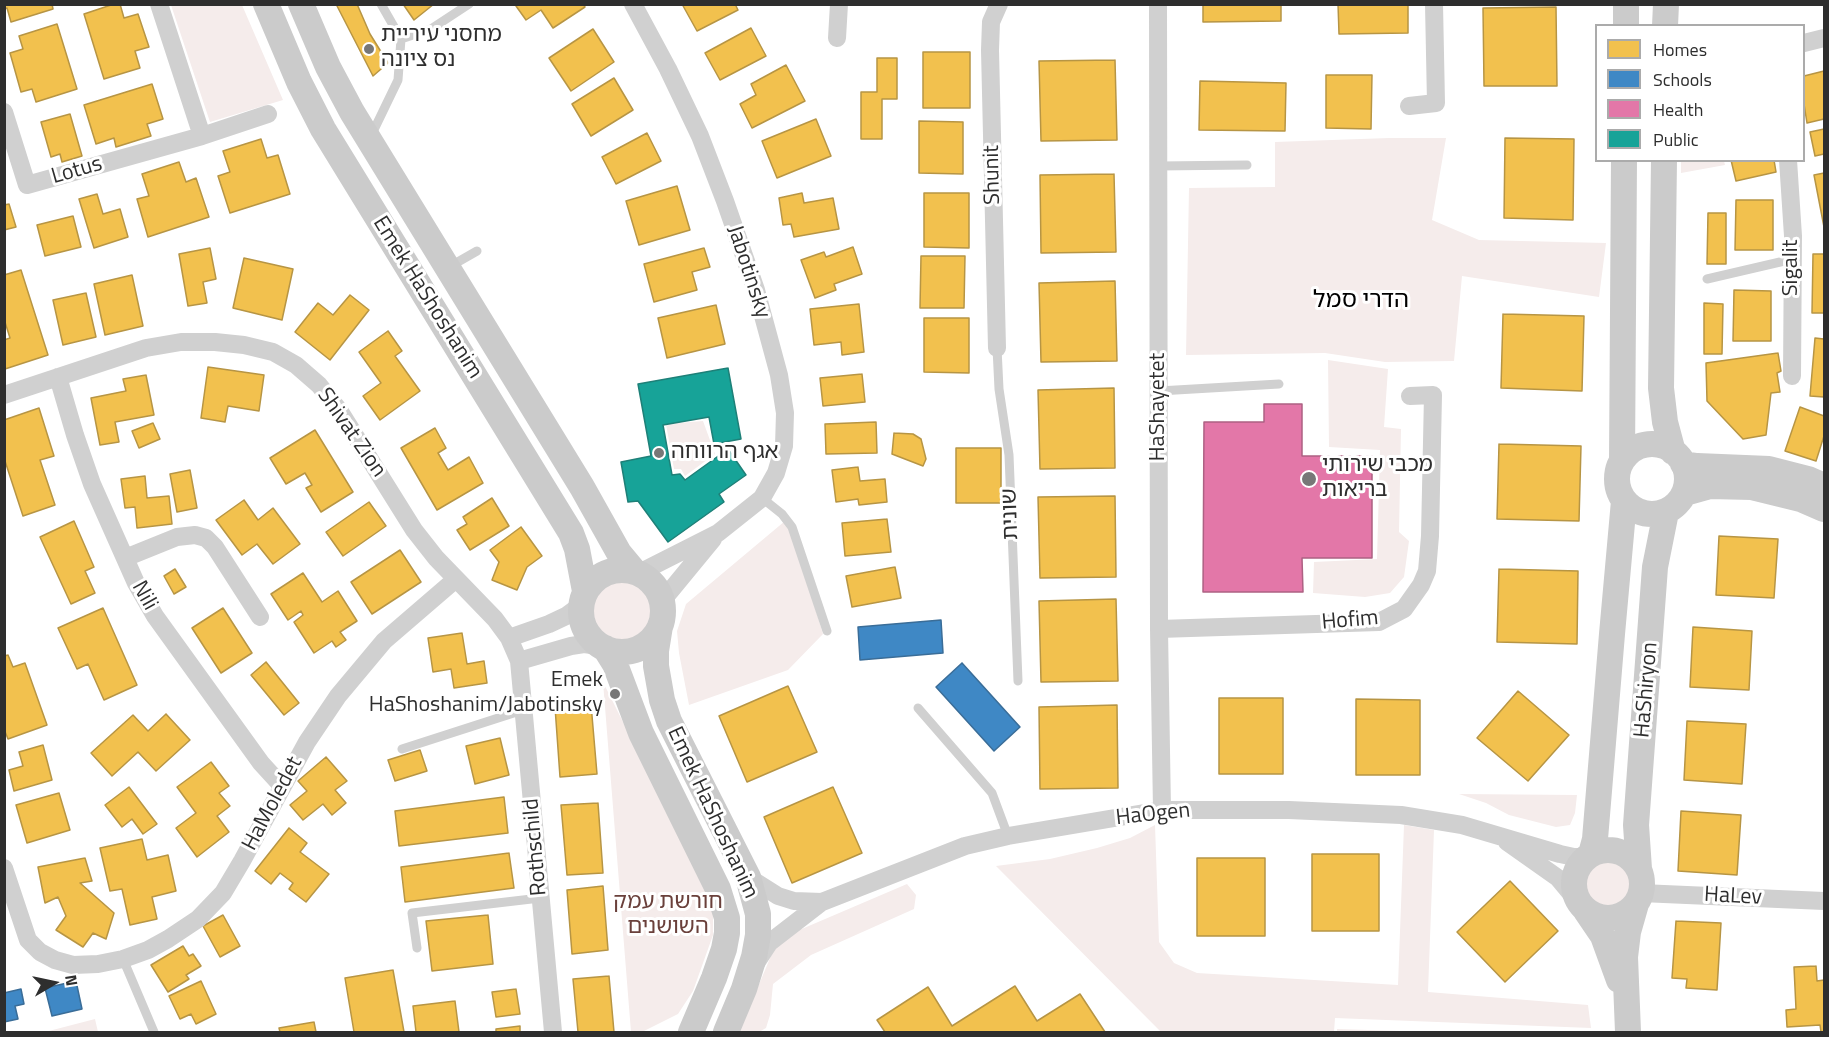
<!DOCTYPE html>
<html>
<head>
<meta charset="utf-8">
<style>
  body { margin:0 }
  #map { position:relative; width:1829px; height:1037px; overflow:hidden; background:#fff; font-family:"Titillium Web",sans-serif }
  canvas { display:block }
  .frame { position:absolute; inset:0; border:6px solid #2e2e2e; pointer-events:none }
  .legend { position:absolute; left:1595px; top:24px; width:210px; height:138px; box-sizing:border-box; background:#fff; border:2px solid #ababab; margin:0; padding:8px 10px; list-style:none; font-size:18px; color:#2e2e2e }
  .legend li { display:flex; align-items:center; gap:12px; height:30px }
  .legend b { width:30px; border:2px solid #ababab }
  .north { position:absolute; left:24px; top:953px; width:60px; height:60px; -webkit-text-stroke:4px #fff; paint-order:stroke; rotate:81deg; font-size:16px; font-weight:700; line-height:24px; text-align:center; color:#2e2e2e }
  .north::after { content:''; display:block; margin:auto; width:21px; height:27px; background:#2e2e2e; clip-path:polygon(50% 0,100% 100%,50% 72%,0 100%) }
</style>
</head>
<body>
<div id="map">
<canvas width="1829" height="1037"></canvas>
<div class="frame"></div>
<ul class="legend">
<li><b style="height:16px;background:#f2c14e"></b>Homes</li>
<li><b style="height:16px;background:#3f88c5"></b>Schools</li>
<li><b style="height:16px;background:#e377a8"></b>Health</li>
<li><b style="height:16px;background:#17a398"></b>Public</li>
</ul>
<div class="north">N</div>
</div>
<script>
const context = document.querySelector('canvas').getContext('2d');
context.lineJoin = 'round';
function paint(path, color) { context.fillStyle = color; context.fill(path, 'evenodd'); }
const shape = rows => new Path2D(rows.map(r => 'M' + r).join(''));
function strokePath(path, color, width, dash) { context.strokeStyle = color; context.lineWidth = width; context.lineCap = dash ? 'butt' : 'round'; context.setLineDash(dash || []); context.stroke(path); }
function write(font, color, halo, rows, align = 'center') {
  context.font = font + ' "Titillium Web","Noto Sans Hebrew",sans-serif'; context.lineWidth = 6; context.setLineDash([]); context.textBaseline = 'middle'; context.strokeStyle = halo; context.fillStyle = color; for (const [text, x, y, turn = 0] of rows) {
    context.save(); context.translate(x, y); context.rotate((+turn || 0) * Math.PI / 180); context.textAlign = isNaN(turn) ? turn : align; if (halo) context.strokeText(text, 0, 0); context.fillText(text, 0, 0); context.restore();
  }
}
const green = shape([
  [171,5,242,5,283,100,210,122],
  [1389,138,1446,138,1432,220,1479,240,1606,243,1599,297,1462,276,1454,361,1385,362,1325,353,1186,355,1189,188,1275,187,1275,142],
  [1681,161,1724,161,1725,165,1681,173],
  [1328,360,1388,369,1384,427,1401,429,1399,532,1409,541,1404,577,1390,593,1365,597,1313,593,1314,562,1377,559,1380,450,1329,447],
  [703,421,715,454,685,476,681,469,674,469,666,424],
  [785,521,796,546,823,634,788,670,689,705,679,653,677,631,686,604],
  '589 611a33 33 0 1 1 66 0a33 33 0 1 1-66 0Z',
  [603,682,706,888,713,907,713,935,693,991,678,1014,642,1032,631,1032],
  [1459,794,1577,795,1575,813,1570,825,1556,827,1509,815,1486,803],
  [1155,825,1159,942,1174,963,1197,973,1398,985,1404,825,1434,830,1428,992,1588,1005,1591,1028,1335,1018,1334,1032,1161,1032,996,866,1050,859,1097,848,1130,838],
  '1584 884a24 24 0 1 1 48 0a24 24 0 1 1-48 0Z',
  [907,884,916,895,914,909,811,955,773,984,770,1015,766,1028,759,1032,739,1032,768,963,774,948,783,937],
  [95,1019,98,1032,45,1032],
  [1337,1029,1401,1031,1401,1032,1337,1032]
]);
const homes = shape([
  [4,4,52,4,53,9,11,22,7,8,4,9,4,4],
  [114,4,120,4,124,18,138,14,149,47,135,51,140,68,104,79,84,14,114,4],
  [336,4,357,4,370,34,388,63,373,76,336,4],
  [403,4,434,4,414,20,403,4],
  [518,4,583,4,585,7,553,28,541,10,526,20,516,6,518,4],
  [682,4,735,4,738,10,697,31,682,4],
  [1203,4,1281,4,1281,21,1203,22,1203,4],
  [1338,4,1408,4,1408,33,1339,34,1338,4],
  [1556,7,1557,86,1484,86,1483,8,1556,7],
  [57,24,77,89,36,102,32,89,21,92,10,53,23,49,19,36,57,24],
  [751,28,766,56,720,80,705,53,751,28],
  [593,29,614,62,571,91,549,58,593,29],
  [923,52,970,52,970,108,923,108,923,52],
  [877,58,897,58,897,99,882,99,882,139,861,139,861,92,877,92,877,58],
  [1115,60,1117,140,1041,141,1039,61,1115,60],
  [786,65,805,101,752,128,740,104,756,95,751,84,786,65],
  [1824,71,1824,119,1807,123,1804,104,1804,76,1824,71],
  [1326,75,1372,75,1371,129,1326,128,1326,75],
  [614,78,633,110,591,136,572,104,614,78],
  [1200,81,1286,83,1285,131,1199,130,1200,81],
  [152,84,163,119,147,124,151,136,116,147,114,138,96,144,84,105,152,84],
  [70,114,82,156,62,162,60,154,51,157,41,122,70,114],
  [816,119,831,156,777,178,762,141,816,119],
  [919,121,963,122,963,174,919,173,919,121],
  [1824,129,1824,154,1815,156,1810,132,1824,129],
  [647,133,661,161,616,184,602,157,647,133],
  [1505,138,1574,139,1573,220,1504,218,1505,138],
  [261,139,267,158,278,155,290,194,230,213,218,176,230,172,223,151,261,139],
  [1731,160,1774,160,1776,172,1736,181,1731,160],
  [179,162,186,182,196,178,209,217,148,237,137,199,149,196,142,174,179,162],
  [1824,173,1824,227,1814,175,1824,173],
  [1114,174,1116,252,1041,253,1040,175,1114,174],
  [677,186,690,230,639,245,626,201,677,186],
  [802,193,804,203,833,198,839,229,794,237,791,224,783,225,779,198,802,193],
  [924,193,969,193,969,248,924,247,924,193],
  [97,194,103,214,120,209,128,237,94,248,79,199,97,194],
  [1736,200,1773,200,1773,250,1735,250,1736,200],
  [9,204,16,227,4,230,4,205,9,204],
  [1708,213,1726,213,1726,264,1707,264,1708,213],
  [73,216,81,247,45,256,37,225,73,216],
  [853,247,862,274,834,284,836,290,815,298,801,260,824,252,826,257,853,247],
  [210,248,216,279,203,282,207,303,188,306,179,254,210,248],
  [704,248,710,267,692,272,697,290,654,302,644,264,704,248],
  [1813,254,1824,254,1824,313,1812,313,1813,254],
  [921,256,965,256,964,308,920,308,921,256],
  [244,258,293,269,282,320,233,308,244,258],
  [21,270,48,355,5,369,4,340,10,338,4,319,4,275,21,270],
  [132,275,143,326,105,335,94,284,132,275],
  [1115,281,1117,361,1041,362,1039,283,1115,281],
  [1734,290,1771,291,1771,341,1733,341,1734,290],
  [86,293,96,337,63,345,53,300,86,293],
  [350,295,369,310,330,360,295,332,318,303,333,315,350,295],
  [1704,303,1723,304,1722,354,1704,354,1704,303],
  [859,304,864,352,842,355,841,342,814,345,810,309,859,304],
  [716,305,725,344,667,358,658,318,716,305],
  [1503,314,1584,316,1582,391,1501,388,1503,314],
  [924,318,969,318,969,373,924,372,924,318],
  [388,331,402,351,395,356,420,391,380,420,363,396,381,383,359,352,388,331],
  [1815,338,1824,339,1824,397,1810,396,1815,338],
  [1778,353,1781,371,1777,373,1780,392,1771,393,1766,435,1743,439,1707,401,1706,363,1778,353],
  [208,367,264,375,259,411,228,406,225,422,201,418,208,367],
  [862,374,865,402,823,406,820,378,862,374],
  [146,375,154,415,115,422,119,442,100,445,91,398,126,391,123,379,146,375],
  [1114,388,1115,468,1040,469,1038,390,1114,388],
  [1800,407,1824,416,1824,436,1816,461,1785,451,1800,407],
  [39,408,54,456,40,460,55,505,23,516,4,458,4,420,39,408],
  [876,422,877,453,826,454,825,424,876,422],
  [153,423,160,439,139,448,132,431,153,423],
  [435,428,446,448,438,453,448,470,469,457,483,483,437,510,401,448,435,428],
  [315,430,353,492,321,512,306,488,312,485,305,473,286,484,270,458,315,430],
  [894,433,913,434,921,439,926,459,923,466,892,454,894,433],
  [1499,444,1581,446,1579,521,1497,519,1499,444],
  [956,448,1001,448,1001,503,956,503,956,448],
  [858,467,860,481,885,479,887,502,859,505,858,499,836,502,832,470,858,467],
  [190,470,197,508,177,512,170,474,190,470],
  [145,476,147,498,169,496,172,524,137,528,135,507,125,508,121,479,145,476],
  [1115,496,1116,577,1040,578,1038,497,1115,496],
  [492,498,509,526,470,550,457,530,467,524,463,517,492,498],
  [244,500,258,520,273,508,300,544,273,564,257,544,242,555,216,520,244,500],
  [369,502,386,526,343,556,326,532,369,502],
  [887,519,891,552,845,556,842,523,887,519],
  [74,521,94,567,85,571,95,593,71,604,40,537,74,521],
  [521,527,542,556,527,567,517,590,492,580,499,562,490,550,521,527],
  [1719,536,1778,539,1774,598,1716,595,1719,536],
  [400,550,421,582,372,614,351,582,400,550],
  [895,567,901,598,852,607,846,576,895,567],
  [175,569,186,587,174,594,164,576,175,569],
  [1499,569,1578,571,1577,644,1497,642,1499,569],
  [303,573,322,602,338,591,357,621,340,632,346,640,336,647,332,641,314,653,294,622,303,615,301,611,288,620,271,594,303,573],
  [1116,599,1118,681,1041,682,1039,601,1116,599],
  [103,608,137,685,104,700,88,664,77,669,58,628,103,608],
  [223,608,252,653,221,673,192,628,223,608],
  [1693,627,1752,631,1749,690,1690,687,1693,627],
  [462,633,467,664,484,661,487,683,454,688,451,669,433,672,428,638,462,633],
  [8,655,13,667,25,663,47,725,8,739,4,729,4,656,8,655],
  [266,662,299,703,284,715,251,675,266,662],
  [788,686,817,752,747,782,719,716,788,686],
  [1518,691,1569,735,1528,781,1477,738,1518,691],
  [1219,698,1283,698,1283,774,1219,774,1219,698],
  [1356,699,1420,700,1420,775,1356,775,1356,699],
  [591,704,597,774,560,777,555,707,591,704],
  [1117,705,1118,788,1040,789,1039,707,1117,705],
  [166,714,190,740,156,771,138,752,112,776,91,753,133,715,148,731,166,714],
  [1687,721,1746,724,1742,784,1684,780,1687,721],
  [500,738,509,775,475,784,466,746,500,738],
  [43,745,52,780,14,791,9,770,23,766,19,752,43,745],
  [420,750,427,771,395,781,388,760,420,750],
  [326,757,347,781,335,790,346,803,332,815,323,804,303,820,290,805,307,791,298,781,326,757],
  [211,762,229,786,219,793,230,806,217,816,229,832,197,857,176,828,196,813,177,787,211,762],
  [129,787,157,824,143,834,132,819,122,827,105,805,129,787],
  [833,787,862,853,792,883,764,817,833,787],
  [59,793,70,830,27,843,16,805,59,793],
  [504,797,508,833,399,846,395,811,504,797],
  [598,803,603,873,567,875,561,805,598,803],
  [1681,811,1741,815,1737,875,1678,871,1681,811],
  [289,828,307,843,300,852,329,874,306,902,289,889,293,883,280,873,271,884,255,871,289,828],
  [142,839,147,860,168,855,176,891,152,897,157,919,130,925,122,889,110,891,100,848,142,839],
  [509,853,514,888,405,902,401,867,509,853],
  [1312,854,1379,854,1379,931,1312,931,1312,854],
  [85,858,92,881,80,883,114,913,106,939,93,933,83,947,56,930,66,916,58,897,45,903,38,867,85,858],
  [1197,858,1265,858,1265,936,1197,936,1197,858],
  [1510,881,1558,931,1505,982,1457,932,1510,881],
  [603,886,608,950,572,954,567,890,603,886],
  [223,915,240,946,220,957,203,926,223,915],
  [488,915,493,964,432,971,426,921,488,915],
  [1676,921,1721,923,1717,990,1686,988,1687,979,1672,978,1676,921],
  [183,946,189,956,193,954,201,966,186,975,189,979,168,992,151,965,183,946],
  [1816,966,1817,981,1824,980,1824,1032,1821,1032,1820,1025,1787,1027,1786,1010,1796,1009,1794,967,1816,966],
  [393,970,404,1032,354,1032,345,978,393,970],
  [609,976,614,1032,578,1032,573,979,609,976],
  [201,981,216,1014,196,1024,191,1014,180,1019,169,996,201,981],
  [1015,986,1037,1021,1080,994,1105,1032,885,1032,877,1020,928,987,952,1026,1015,986],
  [516,989,520,1014,496,1017,492,992,516,989],
  [455,1001,459,1032,416,1032,413,1006,455,1001],
  [314,1022,316,1032,280,1032,279,1028,314,1022],
  [520,1026,520,1032,496,1032,496,1029,520,1026]
]);
const schools = shape([
  [941,620,943,653,860,660,858,627,941,620],
  [962,663,1020,727,994,751,936,687,962,663],
  [76,981,82,1009,52,1016,45,988,76,981],
  [21,989,24,1004,15,1006,18,1019,4,1022,4,993,21,989]
]);
const health = shape([
  [1264,404,1302,404,1302,456,1372,456,1372,558,1302,558,1303,592,1203,592,1204,422,1264,422,1264,404]
]);
const public = shape([
  [728,368,741,439,714,444,709,417,663,425,672,475,680,474,685,480,728,449,746,475,719,494,724,502,668,542,638,501,628,502,621,462,651,456,638,384,728,368]
]);
const lane = shape([
  [401,39,431,29,469,4],
  [370,138,398,80,401,39,381,4],
  [1159,166,1247,165],
  [449,267,477,251],
  [1707,279,1793,259],
  [997,348,999,389,1009,455,1018,681],
  [1159,391,1279,384],
  [762,498,782,514,792,527,827,631],
  [918,708,992,793,1008,836],
  [402,749,523,710],
  [417,948,412,913,540,898],
  [123,959,154,1032]
]);
const street = shape([
  [159,4,202,136],
  [633,4,668,69,700,136,725,201,756,290,779,375,785,413,784,446,776,473,762,498,718,533,639,573],
  [1158,4,1159,629,1162,810],
  [837,38,839,4],
  [1804,43,1824,38],
  [1409,106,1436,103,1434,4],
  [4,112,27,185,202,136,268,114],
  [1788,160,1793,236,1792,376],
  [997,348,990,50,991,22,999,4],
  [58,377,75,435,92,484,136,583,155,616,261,763,282,786],
  [4,395,146,348,181,342,215,342,244,345,273,352,296,365,319,385,339,410,414,530,436,558,495,619,509,638,519,661,553,1032],
  [125,558,177,537,195,535,206,538,215,547,260,617],
  [662,601,713,539],
  [1159,629,1379,622,1404,609,1421,585,1427,571,1430,536,1433,395,1410,396],
  [509,638,549,624,566,616,581,605],
  [519,661,571,646,584,644,599,646],
  [1507,842,1558,878,1578,902],
  [4,868,28,940,40,952,55,960,73,965,98,964,123,959,148,950,168,939,198,919,223,893,242,861,307,742,338,696,384,641,456,579],
  [748,877,778,896,794,901,822,902],
  [1641,893,1824,901],
  [756,963,769,943,822,902,965,846,1008,836,1162,810,1289,810,1401,815,1462,825,1560,854,1574,857,1586,857]
]);
const secondary = shape([
  [266,4,299,82,323,129,571,533,577,549,585,591],
  [301,4,328,67,352,112,582,487,619,553,634,571],
  [1626,26,1626,4],
  [1665,26,1666,4],
  [1664,160,1661,388,1665,422,1673,452],
  '1617 479a35 35 0 1 1 70 0a35 35 0 1 1-70 0Z',
  [1622,461,1624,160],
  [1683,464,1697,466,1769,469,1808,479,1824,486],
  [1685,493,1710,486,1752,487,1801,499,1824,509],
  '581 611a41 41 0 1 1 82 0a41 41 0 1 1-82 0Z',
  [660,626,656,651,656,666,662,700,669,721,748,877,758,914,758,935,754,957,744,989,726,1032],
  [605,648,615,664,641,733,718,889,727,918,727,933,724,949,714,978,691,1032],
  '1574 884a34 34 0 1 1 68 0a34 34 0 1 1-68 0Z',
  [1591,854,1595,839,1612,634,1624,501],
  [1639,869,1636,825,1655,567,1666,512],
  [1586,911,1603,936,1619,980],
  [1628,1032,1625,957,1628,932,1636,904]
]);
const markers = [
  [369,49,6,"#777"],
  [659,453,6,"#777"],
  [1309,479,8,"#777"],
  [615,694,6,"#777"]
];
const poiNames = [
  ["מחסני עיריית",381,36],
  ["נס ציונה",381,61],
  ["אגף הרווחה",671,453],
  ["מכבי שירותי",1322,466],
  ["בריאות",1322,491],
  ["Emek",603,681,"right"],
  ["HaShoshanim/Jabotinsky",603,706,"right"]
];
const streetNames = [
  ["Lotus",77,171,-16],
  ["Shunit",993,175,-91],
  ["Sigalit",1792,268,-90],
  ["Jabotinsky",748,272,72],
  ["Emek HaShoshanim",427,298,58],
  ["HaShayetet",1159,407,-90],
  ["Shivat Zion",351,433,55],
  ["שונית",1011,514,-92],
  ["Nili",144,596,61],
  ["Hofim",1350,621,-5],
  ["HaShiryon",1647,690,-85],
  ["HaMoledet",273,804,-62],
  ["Emek HaShoshanim",712,813,65],
  ["HaOgen",1153,815,-6],
  ["Rothschild",536,847,-95],
  ["HaLev",1733,897,3]
];
const parkNames = [
  ["חורשת עמק",668,903],
  ["השושנים",668,928]
];
const neighbourhoodNames = [
  ["הדרי סמל",1361,301]
];
paint(green, '#f5eceb');
paint(homes, '#f2c14e');
strokePath(homes, '#b79544', 1.5);
paint(schools, '#3f88c5');
strokePath(schools, '#3a6d98', 1.5);
paint(health, '#e377a8');
strokePath(health, '#ad6183', 1.5);
paint(public, '#17a398');
strokePath(public, '#1e8078', 1.5);
strokePath(lane, '#d0d0d0', 9);
strokePath(street, '#d0d0d0', 18);
strokePath(secondary, '#cbcbcb', 26);
for (const [x, y, r, color] of markers) { const dot = new Path2D(); dot.arc(x, y, r, 0, 2 * Math.PI); context.fillStyle = color; context.fill(dot); strokePath(dot, '#fff', 2); }
write('22px', '#2e2e2e', '#fff', poiNames, 'left');
write('22px', '#2e2e2e', '#fff', streetNames);
write('22px', '#6a403b', '#fff', parkNames);
write('24px', '#000', '#fff', neighbourhoodNames);
</script>
</body>
</html>
